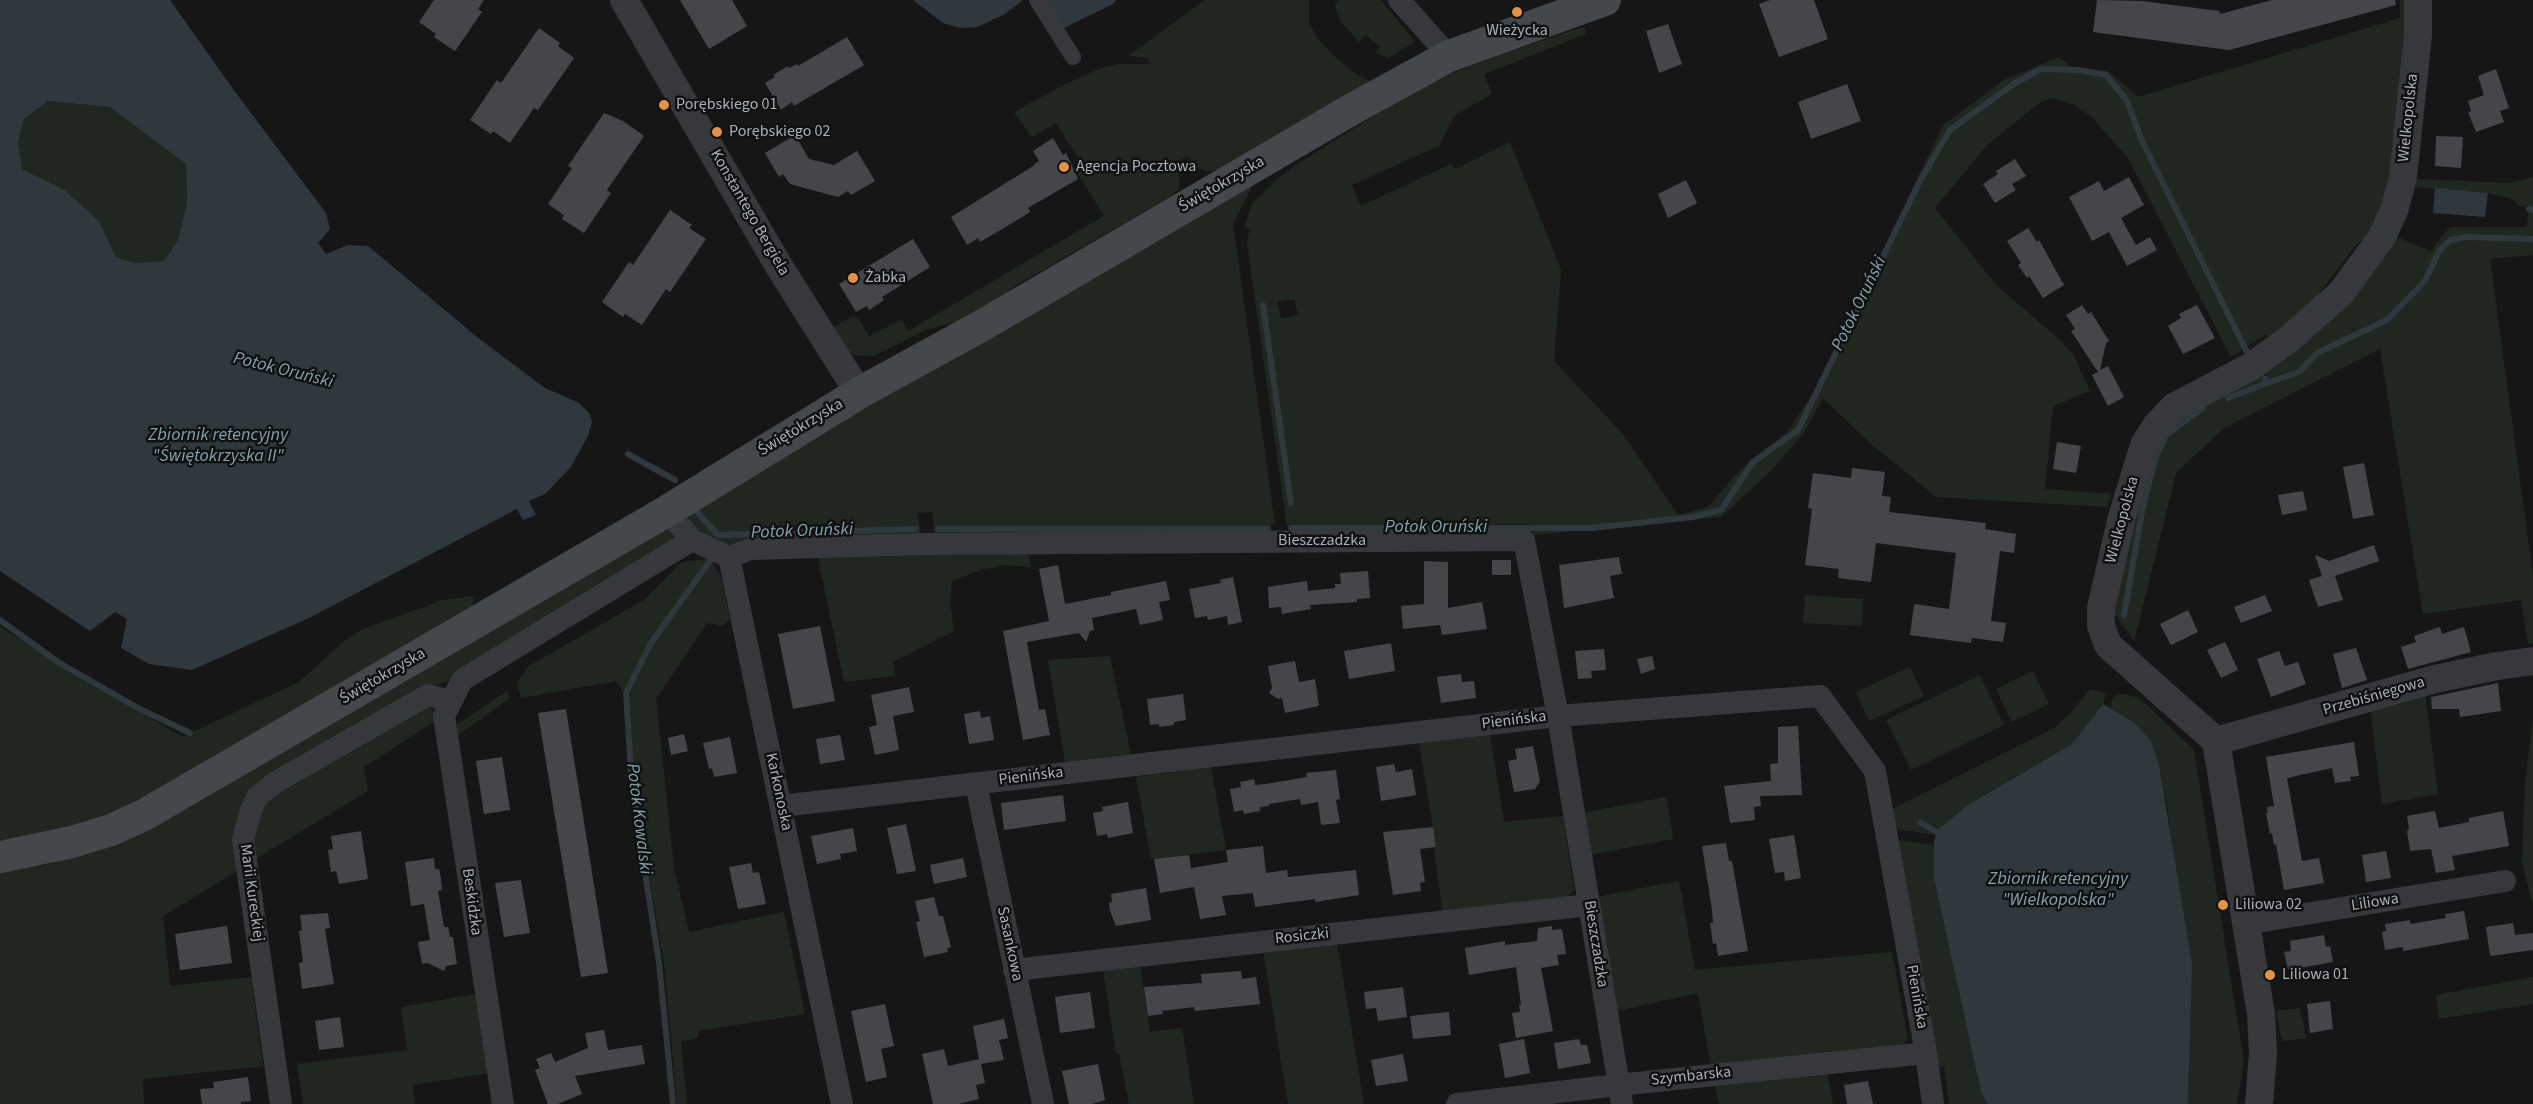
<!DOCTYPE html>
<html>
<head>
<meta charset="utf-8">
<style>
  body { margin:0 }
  canvas { display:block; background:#161617 }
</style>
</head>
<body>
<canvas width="2533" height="1104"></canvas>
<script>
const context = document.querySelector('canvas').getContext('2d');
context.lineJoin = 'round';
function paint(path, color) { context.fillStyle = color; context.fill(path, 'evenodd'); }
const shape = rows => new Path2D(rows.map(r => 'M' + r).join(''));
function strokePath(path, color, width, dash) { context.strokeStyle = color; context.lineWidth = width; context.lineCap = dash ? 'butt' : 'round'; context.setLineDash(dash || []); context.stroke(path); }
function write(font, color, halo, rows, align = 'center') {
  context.font = font + ' "Source Sans 3",sans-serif'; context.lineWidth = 5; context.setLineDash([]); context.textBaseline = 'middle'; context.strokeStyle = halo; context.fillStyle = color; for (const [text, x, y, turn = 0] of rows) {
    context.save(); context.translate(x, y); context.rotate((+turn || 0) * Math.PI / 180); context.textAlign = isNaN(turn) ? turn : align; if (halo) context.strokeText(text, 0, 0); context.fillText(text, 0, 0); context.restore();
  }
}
const green = shape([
  [1205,0,1309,0,1309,23,1317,38,1335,57,1356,74,1371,82,1218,170,1206,171,1198,168,1188,156,1175,163,1180,180,1179,188,1171,196,1015,286,984,311,969,319,925,330,874,356,856,355,848,351,829,330,853,316,859,320,869,336,901,320,908,331,1104,216,1077,172,1084,167,1056,123,1032,137,1014,112,1060,87,1101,68,1119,64,1149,64,1149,58,1128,56],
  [1338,0,1381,0,1415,42,1388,58,1376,53,1380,47,1365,35,1359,42,1340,21,1335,6],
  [2400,0,2408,0,2397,135,2383,204,2369,234,2356,245,2313,301,2271,340,2266,334,2231,357,2128,158,2091,116,2075,105,2050,98,2041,102,1988,144,1935,208,1997,286,2058,338,2073,354,2090,391,2053,406,2045,489,2111,494,2107,507,1936,497,1870,443,1823,398,1803,434,1771,471,1721,517,1534,535,1530,524,1287,526,1247,243,1250,227,1247,229,1245,225,1252,204,1275,181,1293,167,1407,95,1475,63,1582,27,1585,29,1586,34,1484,74,1492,94,1455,115,1439,146,1352,185,1361,206,1451,164,1455,169,1510,142,1561,270,1554,361,1623,434,1678,515,1705,508,1711,504,1736,474,1788,431,1816,389,1943,125,2004,80,2059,57,2071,67,2108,71,2138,97,2400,18],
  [1294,299,1298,315,1281,319,1277,302],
  [48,101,110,107,186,164,187,203,178,240,164,261,134,263,116,257,99,221,65,190,22,169,18,143,24,119],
  [2533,177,2533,255,2490,259,2533,576,2533,643,2528,644,2521,600,2423,614,2380,349,2224,428,2176,473,2134,641,2112,610,2154,450,2180,413,2397,237,2430,251,2450,227,2527,227,2529,206,2519,206,2513,199,2488,193,2413,187,2415,179,2509,183],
  [1253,185,1233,224,1275,524,1270,525,1270,533,935,534,932,512,917,513,921,534,730,545,715,543,687,521,688,510,1233,194],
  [665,527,672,531,675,539,450,680,420,692,239,813,232,837,237,871,163,916,170,986,251,977,263,1066,143,1079,144,1104,0,1104,0,870,44,865,115,842],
  [1027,548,1031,567,1004,565,980,570,952,581,950,603,954,631,893,662,895,676,844,682,817,554],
  [707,559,713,563,721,577,730,619,723,626,707,623,656,699,674,868,689,932,784,912,805,1014,698,1031,698,1038,681,1042,687,1104,677,1104,664,963,632,775,627,697,616,681,521,698,517,682,529,666,644,600,682,562],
  [1805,595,1863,599,1862,626,1803,623],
  [474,596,472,610,136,807,61,833,0,843,0,627,182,737,299,682,344,641,363,629,443,600],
  [1110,656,1131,754,1065,762,1048,660],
  [1910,667,1924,696,1869,721,1856,692],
  [2033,671,2049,704,2012,722,1996,689],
  [1980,675,2004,725,1911,770,1886,720],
  [2090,689,2106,693,2103,704,2072,744,1968,805,1937,830,1936,835,1895,829,1891,812,1894,808,2053,729,2073,710],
  [508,690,509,699,458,735,457,725],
  [2425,693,2438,794,2382,804,2370,708],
  [2126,694,2138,698,2147,705,2194,750,2244,1062,2237,1104,2188,1104,2189,1081,2177,886,2168,812,2159,765,2151,741,2135,723,2110,708,2114,695],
  [419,704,432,708,435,721,364,767,368,791,252,861,250,837,268,798],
  [2533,720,2533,906,2522,862,2525,782],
  [1490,734,1504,822,1563,816,1574,890,1565,900,1443,913,1434,852,1436,847,1419,743],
  [1211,767,1226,850,1151,859,1136,777],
  [1666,797,1673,839,1589,855,1582,813],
  [1897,840,1934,845,1934,878,1981,1092,1988,1104,1949,1104,1944,1066,1936,1067],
  [1679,881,1695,970,1892,952,1908,1039,1899,1048,1711,1067,1698,993,1617,1011,1596,897],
  [1337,943,1364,1104,1288,1104,1263,951],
  [1140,965,1150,1032,1182,1028,1194,1104,1129,1104,1119,1053,1116,1053,1103,969],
  [2533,977,2533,1004,2439,1019,2436,995],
  [476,994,489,1073,413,1085,415,1104,303,1104,297,1064,407,1050,401,1007],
  [2300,1008,2306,1038,2282,1041,2276,1011],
  [1827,1072,1833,1104,1719,1104,1715,1084]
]);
const water = shape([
  [0,0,170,0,233,89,326,213,330,229,318,243,326,254,348,245,368,246,477,337,545,388,579,403,589,413,592,422,588,436,571,467,545,494,529,501,536,515,523,520,517,509,311,617,192,670,149,664,121,648,127,619,115,612,90,631,0,571],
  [48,101,110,107,186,164,187,203,178,240,164,261,134,263,116,257,99,221,65,190,22,169,18,143,24,119],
  [913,0,1023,0,1005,14,977,27,960,28,943,23],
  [1044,0,1116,0,1113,4,1062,29],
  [2435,188,2488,193,2485,217,2433,213],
  [2103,704,2135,723,2151,741,2159,765,2192,964,2188,1104,1988,1104,1981,1092,1934,878,1934,842,1937,830,1968,805,2072,744]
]);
const stream = shape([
  [2529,209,2533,210],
  [1263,305,1291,503],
  [2265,379,2267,383,2299,372,2317,353,2387,320,2425,281,2439,251,2450,240,2466,237,2533,239],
  [2228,398,2267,383],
  [628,454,675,480],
  [697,512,718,535,916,529],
  [1291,528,1592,528,1693,517,1721,510,1753,462,1798,430,1921,179,1950,130,2015,83,2041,69,2079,70,2106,75,2127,101,2142,141,2248,354],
  [938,529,1268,529],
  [2124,615,2143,506,2156,457,2166,435,2203,408],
  [0,620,58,662,138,708,190,733],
  [1921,823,1942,835],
  [673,1104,659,963,632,787,626,693,651,643,712,558]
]);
const building = shape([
  [434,0,484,0,478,9,482,12,455,51,434,37,436,34,419,22],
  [680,0,732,0,747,26,709,49],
  [1770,0,1814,0,1828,39,1779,57,1759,4],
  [2097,0,2142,1,2219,11,2220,14,2272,0,2395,0,2396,5,2229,50,2093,32],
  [1668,24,1682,64,1659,73,1646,31],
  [539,28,560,43,558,46,574,58,538,110,534,108,510,143,493,131,491,134,470,120,497,80,501,83],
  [847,37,864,65,794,106,792,102,781,110,765,83,775,77,773,75,788,66,789,68,797,64,798,66],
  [2496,69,2509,108,2500,111,2504,122,2476,132,2468,112,2471,111,2468,101,2484,95,2478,76],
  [1847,84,1861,121,1811,139,1798,102],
  [604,113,623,121,644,136,607,190,611,193,584,233,562,219,564,215,548,204,572,168,568,166],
  [795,135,809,159,834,165,857,151,875,181,851,195,848,191,838,197,790,184,783,174,779,177,765,153],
  [2436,136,2463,137,2461,168,2435,166],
  [1053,138,1063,155,1066,153,1078,179,1028,208,1030,212,1019,219,980,242,978,238,967,245,951,217,1035,165,1034,164,1039,161,1033,151],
  [2015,159,2026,176,2012,184,2016,190,1995,203,1983,184,1998,174,1996,171],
  [2129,177,2144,205,2121,218,2136,245,2150,237,2157,250,2127,266,2109,232,2092,241,2069,197,2099,181,2104,191],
  [1686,180,1697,203,1668,218,1658,194],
  [670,210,692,225,689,228,706,239,670,292,666,289,642,325,625,314,623,317,602,302,629,262,633,265],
  [2028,228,2037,242,2039,240,2064,285,2043,298,2029,276,2027,278,2018,265,2021,263,2007,241],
  [913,239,930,267,882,297,884,300,869,310,867,306,856,312,839,284],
  [2082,305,2088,314,2091,312,2109,341,2106,343,2100,370,2108,366,2124,397,2108,406,2092,375,2098,372,2071,331,2075,329,2066,315],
  [2197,305,2215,338,2183,354,2168,326,2181,318,2179,314],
  [2057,442,2081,446,2076,473,2053,469],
  [2364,463,2374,515,2353,519,2343,467],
  [1852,468,1885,472,1882,496,1891,497,1889,512,1986,523,1985,529,2016,534,2014,553,2000,551,1991,621,2006,623,2003,642,1972,638,1971,643,1910,635,1914,604,1949,609,1956,553,1876,543,1871,582,1838,578,1839,569,1805,565,1812,509,1808,508,1813,473,1851,478],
  [2303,491,2307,510,2282,515,2278,495],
  [2374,545,2379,561,2335,576,2343,600,2318,607,2309,580,2322,576,2315,555,2329,561],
  [1619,557,1622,574,1610,576,1614,598,1564,608,1559,565],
  [1492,560,1511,560,1511,575,1492,575],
  [1424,561,1448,562,1448,608,1482,602,1487,629,1442,635,1440,625,1403,629,1401,606,1424,604],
  [1058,565,1065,604,1111,595,1111,592,1166,581,1170,600,1159,602,1163,620,1140,625,1136,609,1092,618,1094,630,1090,631,1086,642,1079,633,1027,642,1039,710,1045,709,1050,735,1023,740,1003,631,1049,621,1039,569],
  [1368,571,1370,598,1357,599,1357,602,1310,605,1311,609,1282,614,1281,607,1269,608,1268,587,1307,581,1308,591,1335,588,1335,584,1341,584,1340,573],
  [1233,577,1242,622,1228,625,1227,616,1208,620,1207,616,1195,618,1189,589,1221,583,1220,580],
  [2265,595,2272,611,2241,623,2234,607],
  [2188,610,2198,632,2171,645,2160,624],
  [820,626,835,701,793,709,778,634],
  [2440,627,2442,634,2464,627,2471,652,2408,669,2401,647,2416,642,2414,636],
  [2225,642,2238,670,2221,678,2207,650],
  [1391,643,1395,671,1349,679,1344,651],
  [2356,648,2367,680,2342,688,2333,654],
  [1604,649,1606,670,1591,671,1592,678,1578,679,1575,651],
  [2279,651,2285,666,2298,662,2306,684,2271,697,2257,659],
  [1652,656,1655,669,1641,674,1637,659],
  [1295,661,1299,682,1315,679,1319,706,1285,713,1282,698,1278,699,1269,693,1272,688,1268,666],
  [1461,674,1462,682,1474,681,1476,698,1441,703,1437,677],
  [2498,683,2501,711,2460,717,2459,709,2432,709,2431,697],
  [909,687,914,712,893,716,899,750,875,755,869,727,877,725,871,695],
  [1183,694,1186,720,1174,722,1174,725,1159,727,1159,724,1150,725,1147,699],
  [566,709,608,973,581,977,538,713],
  [980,711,981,718,990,716,994,740,969,744,964,714],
  [1798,726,1802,795,1760,796,1761,806,1754,807,1755,820,1730,823,1724,786,1771,781,1770,764,1778,763,1778,727],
  [684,734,688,751,671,755,668,738],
  [840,735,845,760,820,764,816,739],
  [730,737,737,773,714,777,712,768,709,769,703,743],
  [2354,742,2359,776,2350,777,2351,781,2335,783,2332,768,2287,778,2302,861,2319,858,2324,883,2284,890,2276,844,2274,845,2272,833,2270,834,2266,813,2268,813,2267,807,2274,806,2266,757],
  [1533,746,1540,781,1535,789,1514,792,1508,761,1517,759,1515,749],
  [502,757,510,810,484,814,476,761],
  [1394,764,1396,772,1412,769,1416,795,1381,801,1376,767],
  [1336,770,1340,799,1336,800,1340,823,1321,825,1318,802,1301,805,1300,799,1269,804,1269,806,1260,807,1260,811,1244,814,1243,810,1234,812,1230,789,1241,787,1240,782,1254,779,1255,785,1266,784,1307,777,1306,773],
  [1063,795,1066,821,1004,830,1001,803],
  [1128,802,1133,833,1108,838,1107,834,1097,836,1093,813,1103,811,1102,807],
  [2435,811,2439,828,2469,822,2469,818,2503,811,2509,846,2452,856,2455,870,2436,873,2431,849,2410,851,2407,831,2409,828,2407,816],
  [906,824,916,871,897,874,887,828],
  [1433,827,1436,847,1420,849,1425,882,1420,883,1421,891,1393,895,1383,832],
  [853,828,857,851,840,854,841,859,817,864,811,836],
  [361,831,368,879,339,884,336,871,331,872,328,850,333,849,331,836],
  [1794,835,1801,878,1785,881,1784,872,1775,873,1769,839],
  [1726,843,1729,861,1732,861,1748,951,1718,956,1716,943,1713,944,1710,923,1713,923,1712,910,1702,846],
  [1263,846,1266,873,1287,870,1288,877,1356,870,1359,895,1315,902,1315,899,1255,907,1253,893,1222,896,1226,915,1200,919,1194,887,1160,893,1154,859,1189,855,1191,868,1228,862,1226,850],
  [2386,851,2391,878,2366,882,2362,855],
  [434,858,435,869,439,869,441,879,442,890,438,891,444,927,448,927,450,937,453,937,457,964,446,966,444,971,428,963,422,964,418,942,430,940,424,904,411,906,405,862],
  [963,858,967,877,934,884,930,865],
  [751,863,753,873,759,872,766,904,738,909,729,867],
  [521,880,530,933,504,937,495,883],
  [1146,888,1151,920,1116,926,1110,911,1109,903,1112,902,1111,894],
  [934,897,939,916,943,916,951,947,947,948,948,952,924,957,916,922,920,921,915,901],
  [2464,911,2469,939,2403,951,2403,947,2385,950,2382,932,2386,931,2385,924,2410,920,2410,924,2446,918,2445,914],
  [328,913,330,928,325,929,334,984,302,989,299,963,303,962,299,931,302,930,300,915],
  [2513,923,2515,935,2533,933,2533,950,2490,956,2486,927],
  [227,926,232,963,180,970,175,934],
  [1552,926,1552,930,1562,929,1566,954,1557,955,1559,965,1541,968,1553,1031,1516,1038,1512,1013,1520,1012,1519,1005,1521,1005,1516,967,1469,975,1465,948,1505,941,1505,945,1537,941,1538,928],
  [2324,935,2326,947,2330,946,2333,962,2288,970,2284,952,2291,951,2290,941],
  [1241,971,1242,979,1256,977,1260,1004,1195,1011,1194,1007,1162,1011,1163,1014,1148,1016,1144,987,1202,983,1201,974],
  [1403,987,1407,1017,1378,1021,1376,1008,1366,1009,1364,992],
  [1090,992,1095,1028,1060,1033,1055,997],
  [2330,1001,2333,1029,2310,1033,2307,1004],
  [885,1004,894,1046,881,1049,887,1077,866,1082,851,1011],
  [1449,1012,1451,1035,1413,1039,1410,1016],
  [340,1017,344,1047,319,1050,315,1021],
  [1004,1019,1008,1038,999,1040,1004,1060,981,1064,985,1083,976,1085,979,1099,958,1104,933,1104,922,1054,944,1049,948,1066,979,1059,973,1026],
  [604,1030,608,1050,642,1045,645,1064,575,1076,582,1094,558,1104,548,1104,535,1070,540,1068,536,1059,551,1053,555,1062,588,1048,585,1033],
  [1524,1039,1530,1073,1505,1078,1499,1044],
  [1579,1039,1581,1045,1587,1045,1591,1063,1558,1069,1554,1043],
  [1403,1054,1408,1081,1376,1086,1371,1060],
  [1098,1064,1105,1100,1092,1104,1069,1104,1062,1071],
  [248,1077,251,1101,241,1102,241,1104,202,1104,200,1089,214,1088,213,1082],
  [1868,1081,1873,1104,1847,1104,1844,1085]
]);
const pedestrian = shape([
  [1037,0,1073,57]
]);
const minor = shape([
  [1399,0,1449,56],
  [667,511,692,540,729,557],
  [729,557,751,549,927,544,1524,540,1558,716,1622,1104],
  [729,557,842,1104],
  [976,784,1043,1104],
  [781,806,1558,716,1820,696,1875,771,1926,1053,1933,1104],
  [2245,924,2505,881],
  [1014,970,1589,905],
  [281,1104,243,839,251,810,257,797,276,782,428,695,450,701],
  [503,1104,444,716,462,680,692,540],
  [1457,1104,1618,1085,1926,1053]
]);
const tertiary = shape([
  [624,0,780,268,859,393],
  [2216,741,2435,679,2497,666,2533,661],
  [2259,1104,2263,1053,2261,1014,2216,741,2108,645,2101,626,2101,608,2122,517,2144,445,2156,426,2174,407,2252,366,2289,339,2341,293,2382,237,2395,208,2403,177,2418,35,2418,0]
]);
const secondary = shape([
  [0,857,72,842,111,830,144,815,667,511,859,393,983,325,1354,108,1449,56,1605,0]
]);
const markers = [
  [1517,12,6,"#e09445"],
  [664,105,6,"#e09445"],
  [717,132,6,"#e09445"],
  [1064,167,6,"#e09445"],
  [853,278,6,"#e09445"],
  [2223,905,6,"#e09445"],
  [2270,975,6,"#e09445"]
];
const poiNames = [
  ["Wieżycka",1517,31,"center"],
  ["Porębskiego 01",676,105],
  ["Porębskiego 02",729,132],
  ["Agencja Pocztowa",1076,167],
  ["Żabka",865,278],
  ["Liliowa 02",2235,905],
  ["Liliowa 01",2282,975]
];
const streetNames = [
  ["Wielkopolska",2409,118,-84],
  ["Świętokrzyska",1222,185,-30],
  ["Konstantego Bergiela",749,213,60],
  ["Świętokrzyska",801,428,-31],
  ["Wielkopolska",2123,520,-75],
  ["Bieszczadzka",1322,541],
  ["Świętokrzyska",383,677,-30],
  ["Przebiśniegowa",2374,697,-16],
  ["Pienińska",1514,721,-7],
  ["Pienińska",1031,777,-7],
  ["Karkonoska",778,792,78],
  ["Marii Kureckiej",251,893,82],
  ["Beskidzka",471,902,82],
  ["Liliowa",2375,903,-9],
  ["Rosiczki",1302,937,-6],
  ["Sasankowa",1009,944,78],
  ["Bieszczadzka",1595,944,81],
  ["Pienińska",1916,997,80],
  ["Szymbarska",1691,1077,-6]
];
const waterNames = [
  ["Potok Oruński",1860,304,-64],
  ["Potok Oruński",283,371,14],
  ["Zbiornik retencyjny",218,436],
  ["\"Świętokrzyska II\"",218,457],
  ["Potok Oruński",1436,528],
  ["Potok Oruński",802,532,-2],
  ["Potok Kowalski",638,819,83],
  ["Zbiornik retencyjny",2058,880],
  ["\"Wielkopolska\"",2058,901]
];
paint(green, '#202720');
paint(water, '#2f383c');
strokePath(stream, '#2f383c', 6);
paint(building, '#45464a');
strokePath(pedestrian, '#37383c', 16);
strokePath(minor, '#37383c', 22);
strokePath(tertiary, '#37383c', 28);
strokePath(secondary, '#45484b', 32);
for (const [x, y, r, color] of markers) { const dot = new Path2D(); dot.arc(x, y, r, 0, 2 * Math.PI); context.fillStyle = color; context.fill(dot); strokePath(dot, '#111112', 2); }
write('16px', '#a9afb6', '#111112', poiNames, 'left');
write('16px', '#a9afb6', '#111112', streetNames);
write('italic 18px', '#83a0ad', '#111112', waterNames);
</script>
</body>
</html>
